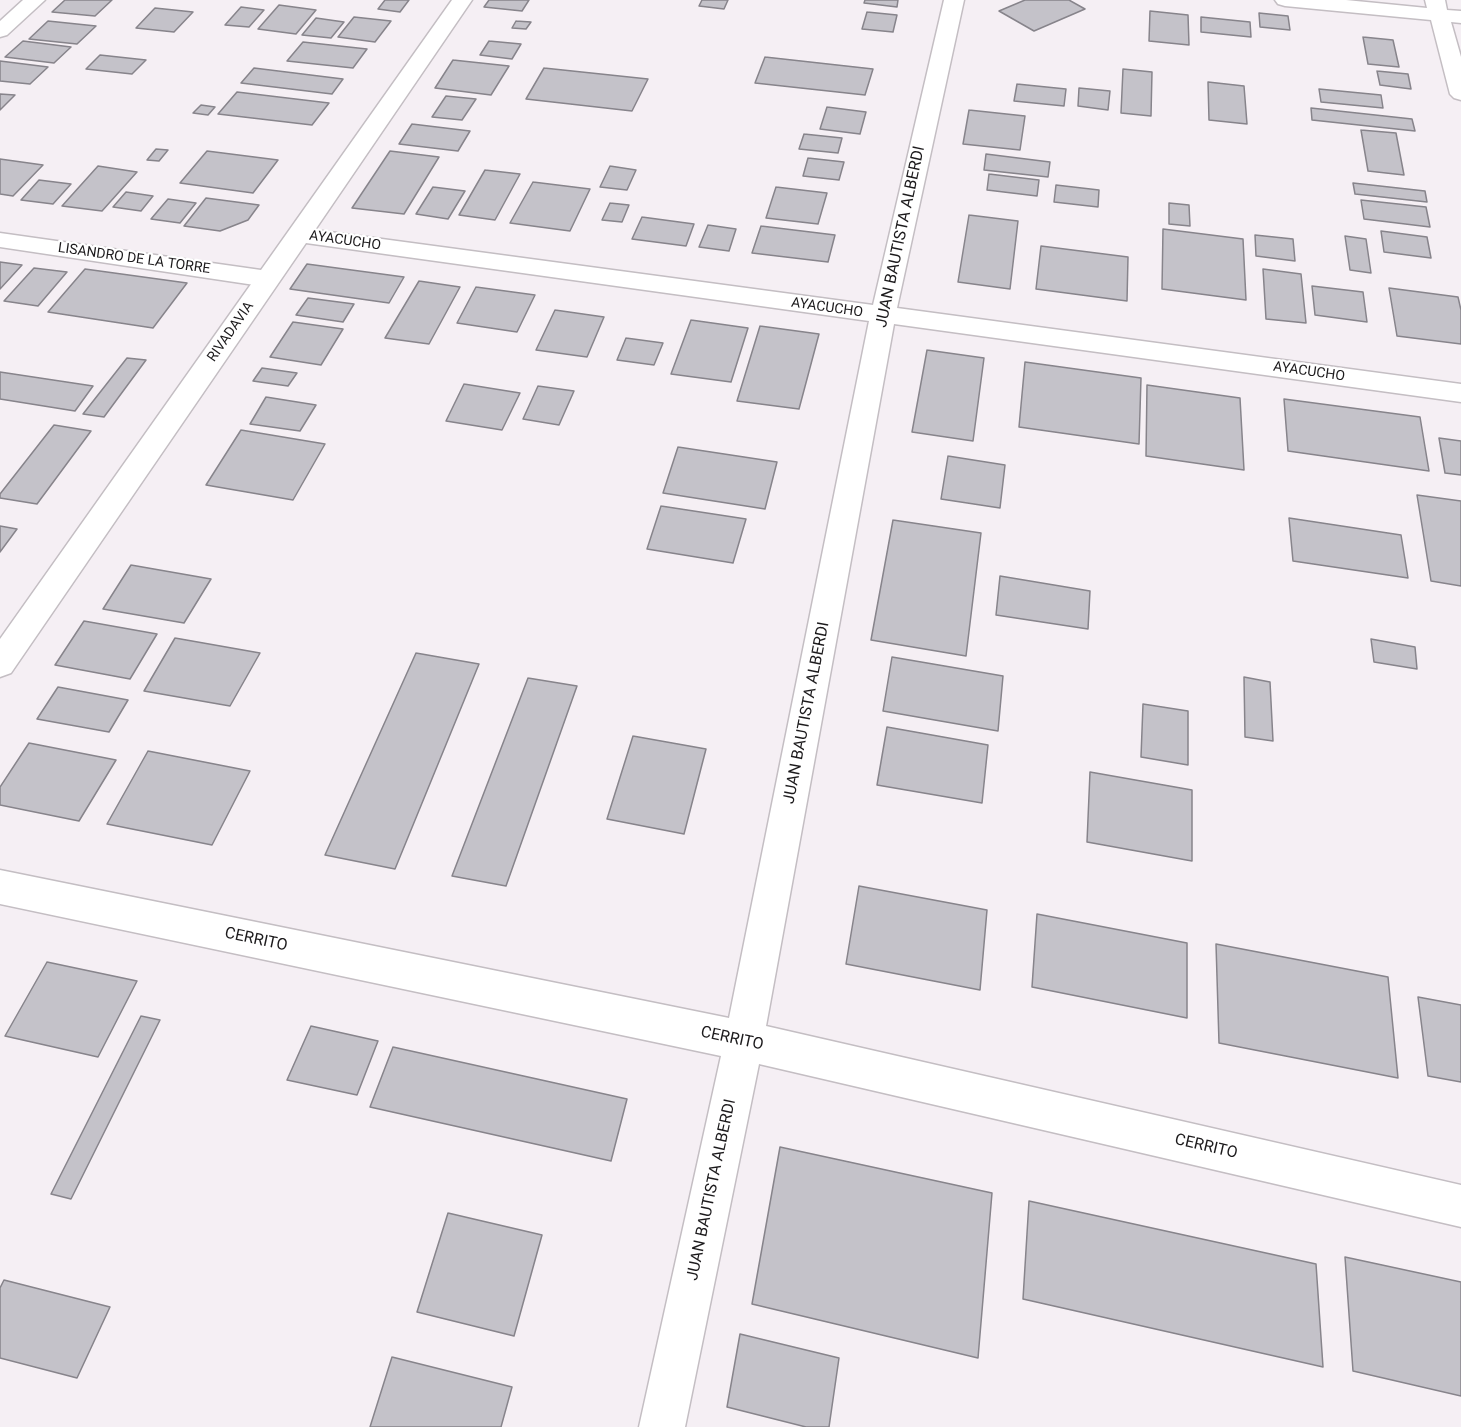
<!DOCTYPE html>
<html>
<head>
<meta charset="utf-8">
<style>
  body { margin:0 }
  canvas { display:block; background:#f5eff4 }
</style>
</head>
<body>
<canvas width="1461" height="1427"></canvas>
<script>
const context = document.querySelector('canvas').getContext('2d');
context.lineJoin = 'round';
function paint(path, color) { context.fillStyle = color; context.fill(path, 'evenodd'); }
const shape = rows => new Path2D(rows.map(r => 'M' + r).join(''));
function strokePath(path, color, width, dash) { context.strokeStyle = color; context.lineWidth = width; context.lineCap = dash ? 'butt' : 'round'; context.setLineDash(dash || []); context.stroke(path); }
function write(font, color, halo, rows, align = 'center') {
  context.font = font + ' Roboto,sans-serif'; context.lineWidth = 4.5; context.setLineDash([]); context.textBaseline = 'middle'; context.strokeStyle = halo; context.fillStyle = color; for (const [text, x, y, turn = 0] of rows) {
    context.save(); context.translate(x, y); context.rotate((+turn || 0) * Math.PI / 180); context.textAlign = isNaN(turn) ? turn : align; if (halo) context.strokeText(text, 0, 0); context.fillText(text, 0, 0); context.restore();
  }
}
const building = shape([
  [65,0,112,0,95,16,52,12,65,0],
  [385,0,409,0,400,12,378,9,385,0],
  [489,0,529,0,522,11,484,7,489,0],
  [702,0,728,0,724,9,699,6,702,0],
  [865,0,898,0,897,7,864,3,865,0],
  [1025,0,1069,0,1085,9,1034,31,999,11,1025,0],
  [279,5,316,10,296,34,258,29,279,5],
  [241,7,264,10,249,27,225,25,241,7],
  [155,8,193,12,174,32,136,28,155,8],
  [1150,11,1188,15,1189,45,1149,41,1150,11],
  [867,12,897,15,893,32,862,29,867,12],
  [1259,13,1288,16,1290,30,1260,27,1259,13],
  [354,17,391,21,375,42,338,37,354,17],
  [1201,17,1250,22,1251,37,1201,32,1201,17],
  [316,18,344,22,331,38,302,35,316,18],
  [48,21,96,26,77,44,29,39,48,21],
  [516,21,531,22,526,29,512,28,516,21],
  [1363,37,1393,40,1399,67,1368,64,1363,37],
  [23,41,71,47,54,63,5,57,23,41],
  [489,41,521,44,512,59,480,55,489,41],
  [303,42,367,49,353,68,287,61,303,42],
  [100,55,146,60,132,74,86,69,100,55],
  [765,57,873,69,865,95,755,83,765,57],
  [453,60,509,66,491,95,435,88,453,60],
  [0,61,48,67,30,84,0,81,0,61],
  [254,68,343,79,332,94,241,83,254,68],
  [544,68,648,79,632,111,526,99,544,68],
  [1123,69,1152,72,1151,116,1121,113,1123,69],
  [1377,71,1408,74,1411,89,1380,85,1377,71],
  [1208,82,1244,86,1247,124,1209,120,1208,82],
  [1017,84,1066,89,1064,106,1014,101,1017,84],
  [1079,88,1110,91,1108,110,1078,106,1079,88],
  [1319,89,1381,95,1383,108,1321,102,1319,89],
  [237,92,329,103,312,125,218,114,237,92],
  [0,94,15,95,0,110,0,94],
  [446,96,476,99,462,120,432,117,446,96],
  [201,105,215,107,208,115,193,113,201,105],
  [827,107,866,112,860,134,820,129,827,107],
  [1311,108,1412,119,1415,131,1312,120,1311,108],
  [969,110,1025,116,1020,150,963,144,969,110],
  [412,124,470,131,458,151,399,144,412,124],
  [1361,130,1396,133,1404,175,1368,171,1361,130],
  [804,134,842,138,838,153,799,149,804,134],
  [156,149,168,150,159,161,147,160,156,149],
  [207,151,278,160,253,193,180,183,207,151],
  [390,151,439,157,404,214,352,208,390,151],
  [986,154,1050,162,1048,177,984,170,986,154],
  [808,158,844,162,839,180,803,176,808,158],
  [0,159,43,165,13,196,0,194,0,159],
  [98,166,137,172,102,211,62,206,98,166],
  [610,166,636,170,627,190,600,187,610,166],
  [485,170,520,174,495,220,459,215,485,170],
  [989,174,1039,180,1037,196,987,190,989,174],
  [39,180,71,184,53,204,21,200,39,180],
  [533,182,590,189,570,231,510,223,533,182],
  [1353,183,1425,191,1427,202,1355,194,1353,183],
  [1056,185,1099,190,1098,207,1054,202,1056,185],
  [433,187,465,191,448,219,416,214,433,187],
  [776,187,827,193,818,224,766,218,776,187],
  [126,192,153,196,141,211,113,207,126,192],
  [206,198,259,205,248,220,220,231,184,226,206,198],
  [168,199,196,203,180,223,151,219,168,199],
  [1361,200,1426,207,1430,227,1364,219,1361,200],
  [610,203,629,205,622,222,602,220,610,203],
  [1169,203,1189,205,1190,226,1169,224,1169,203],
  [969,215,1018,221,1010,289,958,282,969,215],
  [642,217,694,224,686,246,632,239,642,217],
  [708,225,736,229,729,251,699,247,708,225],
  [761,226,835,235,828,262,752,253,761,226],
  [1163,229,1243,239,1246,300,1162,289,1163,229],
  [1381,231,1427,237,1431,258,1384,252,1381,231],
  [1255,235,1293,239,1295,261,1256,256,1255,235],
  [1345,236,1366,239,1371,273,1350,270,1345,236],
  [1041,246,1128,257,1127,301,1036,289,1041,246],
  [0,262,22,265,0,289,0,262],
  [307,264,404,277,389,303,290,289,307,264],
  [34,268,67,272,38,306,4,301,34,268],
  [85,269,187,283,153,328,48,312,85,269],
  [1263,269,1301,274,1306,323,1266,319,1263,269],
  [419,281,460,287,429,344,385,338,419,281],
  [1312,286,1363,292,1367,322,1315,315,1312,286],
  [476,287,535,295,517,332,457,323,476,287],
  [1389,288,1458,297,1461,310,1461,344,1397,336,1389,288],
  [308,298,354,304,343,322,296,315,308,298],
  [555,310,604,317,587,357,536,350,555,310],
  [691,320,748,328,731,382,671,374,691,320],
  [293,322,343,329,321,365,270,357,293,322],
  [760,326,819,334,799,409,737,401,760,326],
  [626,338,663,343,654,365,617,360,626,338],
  [927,350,984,358,973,441,912,432,927,350],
  [127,358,146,360,104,417,83,414,127,358],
  [1025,362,1141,378,1139,444,1019,427,1025,362],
  [262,368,297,373,288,386,253,381,262,368],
  [0,372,93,386,75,411,0,399,0,372],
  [464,384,520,393,502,430,446,421,464,384],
  [1147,385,1240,398,1244,470,1146,456,1147,385],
  [538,386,574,391,559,425,523,419,538,386],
  [266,397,316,405,300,431,250,424,266,397],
  [1284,399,1420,417,1429,471,1288,451,1284,399],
  [54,425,91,431,37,504,0,498,0,494,54,425],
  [241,430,325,444,293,500,206,485,241,430],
  [1439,438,1461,441,1461,475,1445,473,1439,438],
  [678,447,777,462,765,509,663,493,678,447],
  [948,456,1005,465,1000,508,941,499,948,456],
  [1417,495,1461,501,1461,586,1431,581,1417,495],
  [661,506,746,519,733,563,647,549,661,506],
  [1289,518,1401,535,1408,578,1293,561,1289,518],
  [893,520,981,533,966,656,871,640,893,520],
  [0,526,17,529,0,552,0,526],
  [131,565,211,579,184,623,103,609,131,565],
  [1000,576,1090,591,1088,629,996,615,1000,576],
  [84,621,157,634,130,679,55,665,84,621],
  [175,638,260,653,230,706,144,691,175,638],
  [1371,639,1415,647,1417,669,1374,662,1371,639],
  [416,653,479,664,395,869,325,855,416,653],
  [892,657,1003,676,998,731,883,711,892,657],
  [1244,677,1270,682,1273,741,1245,737,1244,677],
  [528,678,577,686,506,886,452,876,528,678],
  [58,687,128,700,109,732,37,719,58,687],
  [1143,704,1188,711,1188,765,1141,757,1143,704],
  [887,727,988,745,982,803,877,785,887,727],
  [633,736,706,749,684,834,607,819,633,736],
  [29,743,116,760,79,821,0,805,0,787,29,743],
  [148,751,250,771,212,845,107,824,148,751],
  [1090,772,1192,790,1192,861,1087,842,1090,772],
  [859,886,987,910,980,990,846,964,859,886],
  [1037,914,1187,943,1187,1018,1032,987,1037,914],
  [1216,944,1388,977,1398,1078,1219,1043,1216,944],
  [47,962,137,981,98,1057,5,1036,47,962],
  [1418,997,1461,1005,1461,1082,1428,1076,1418,997],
  [141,1016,160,1020,71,1199,51,1194,141,1016],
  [311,1026,378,1041,357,1095,287,1080,311,1026],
  [393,1047,627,1099,611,1161,370,1107,393,1047],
  [780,1147,992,1193,978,1358,752,1304,780,1147],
  [1029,1201,1316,1264,1323,1367,1023,1299,1029,1201],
  [448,1213,542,1235,514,1336,417,1312,448,1213],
  [1345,1257,1461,1282,1461,1396,1353,1371,1345,1257],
  [4,1280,110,1307,77,1378,0,1358,0,1288,4,1280],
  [740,1334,839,1358,829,1427,806,1427,727,1407,740,1334],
  [392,1357,512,1387,501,1427,370,1427,392,1357]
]);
const minor = shape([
  [23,0,45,0,7,35,0,37,0,21,23,0],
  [452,0,472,0,315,230,873,305,944,0,964,0,897,308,1461,384,1461,402,894,324,766,1026,1461,1185,1461,1227,759,1064,685,1427,639,1427,721,1056,0,904,0,870,729,1018,869,321,306,243,11,673,0,677,0,639,452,0],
  [1275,0,1346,0,1427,8,1425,0,1445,0,1447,10,1461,11,1461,23,1451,22,1461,57,1461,100,1454,98,1450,94,1431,20,1285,6,1278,4,1275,0]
]);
const major = shape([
  [0,233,268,271,277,274,280,279,277,284,268,287,0,247,0,233]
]);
const farStreetnames = [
  ["AYACUCHO",345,241,8],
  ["LISANDRO DE LA TORRE",134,259,8],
  ["AYACUCHO",827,308,8],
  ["RIVADAVIA",231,332,-55],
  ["AYACUCHO",1309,372,8]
];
const streetNames = [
  ["JUAN BAUTISTA ALBERDI",901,237,-78],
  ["JUAN BAUTISTA ALBERDI",807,713,-79],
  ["CERRITO",256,940,12],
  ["CERRITO",732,1039,12],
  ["CERRITO",1206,1147,13],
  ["JUAN BAUTISTA ALBERDI",712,1190,-78]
];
paint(building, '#c4c2c9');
strokePath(building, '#87848b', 1.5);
strokePath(minor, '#c4bec3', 3);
strokePath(major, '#c4bec3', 3);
paint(minor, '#fff');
paint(major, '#fff');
write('14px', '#1c1a1c', '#fff', farStreetnames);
write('16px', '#1c1a1c', '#fff', streetNames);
</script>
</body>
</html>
